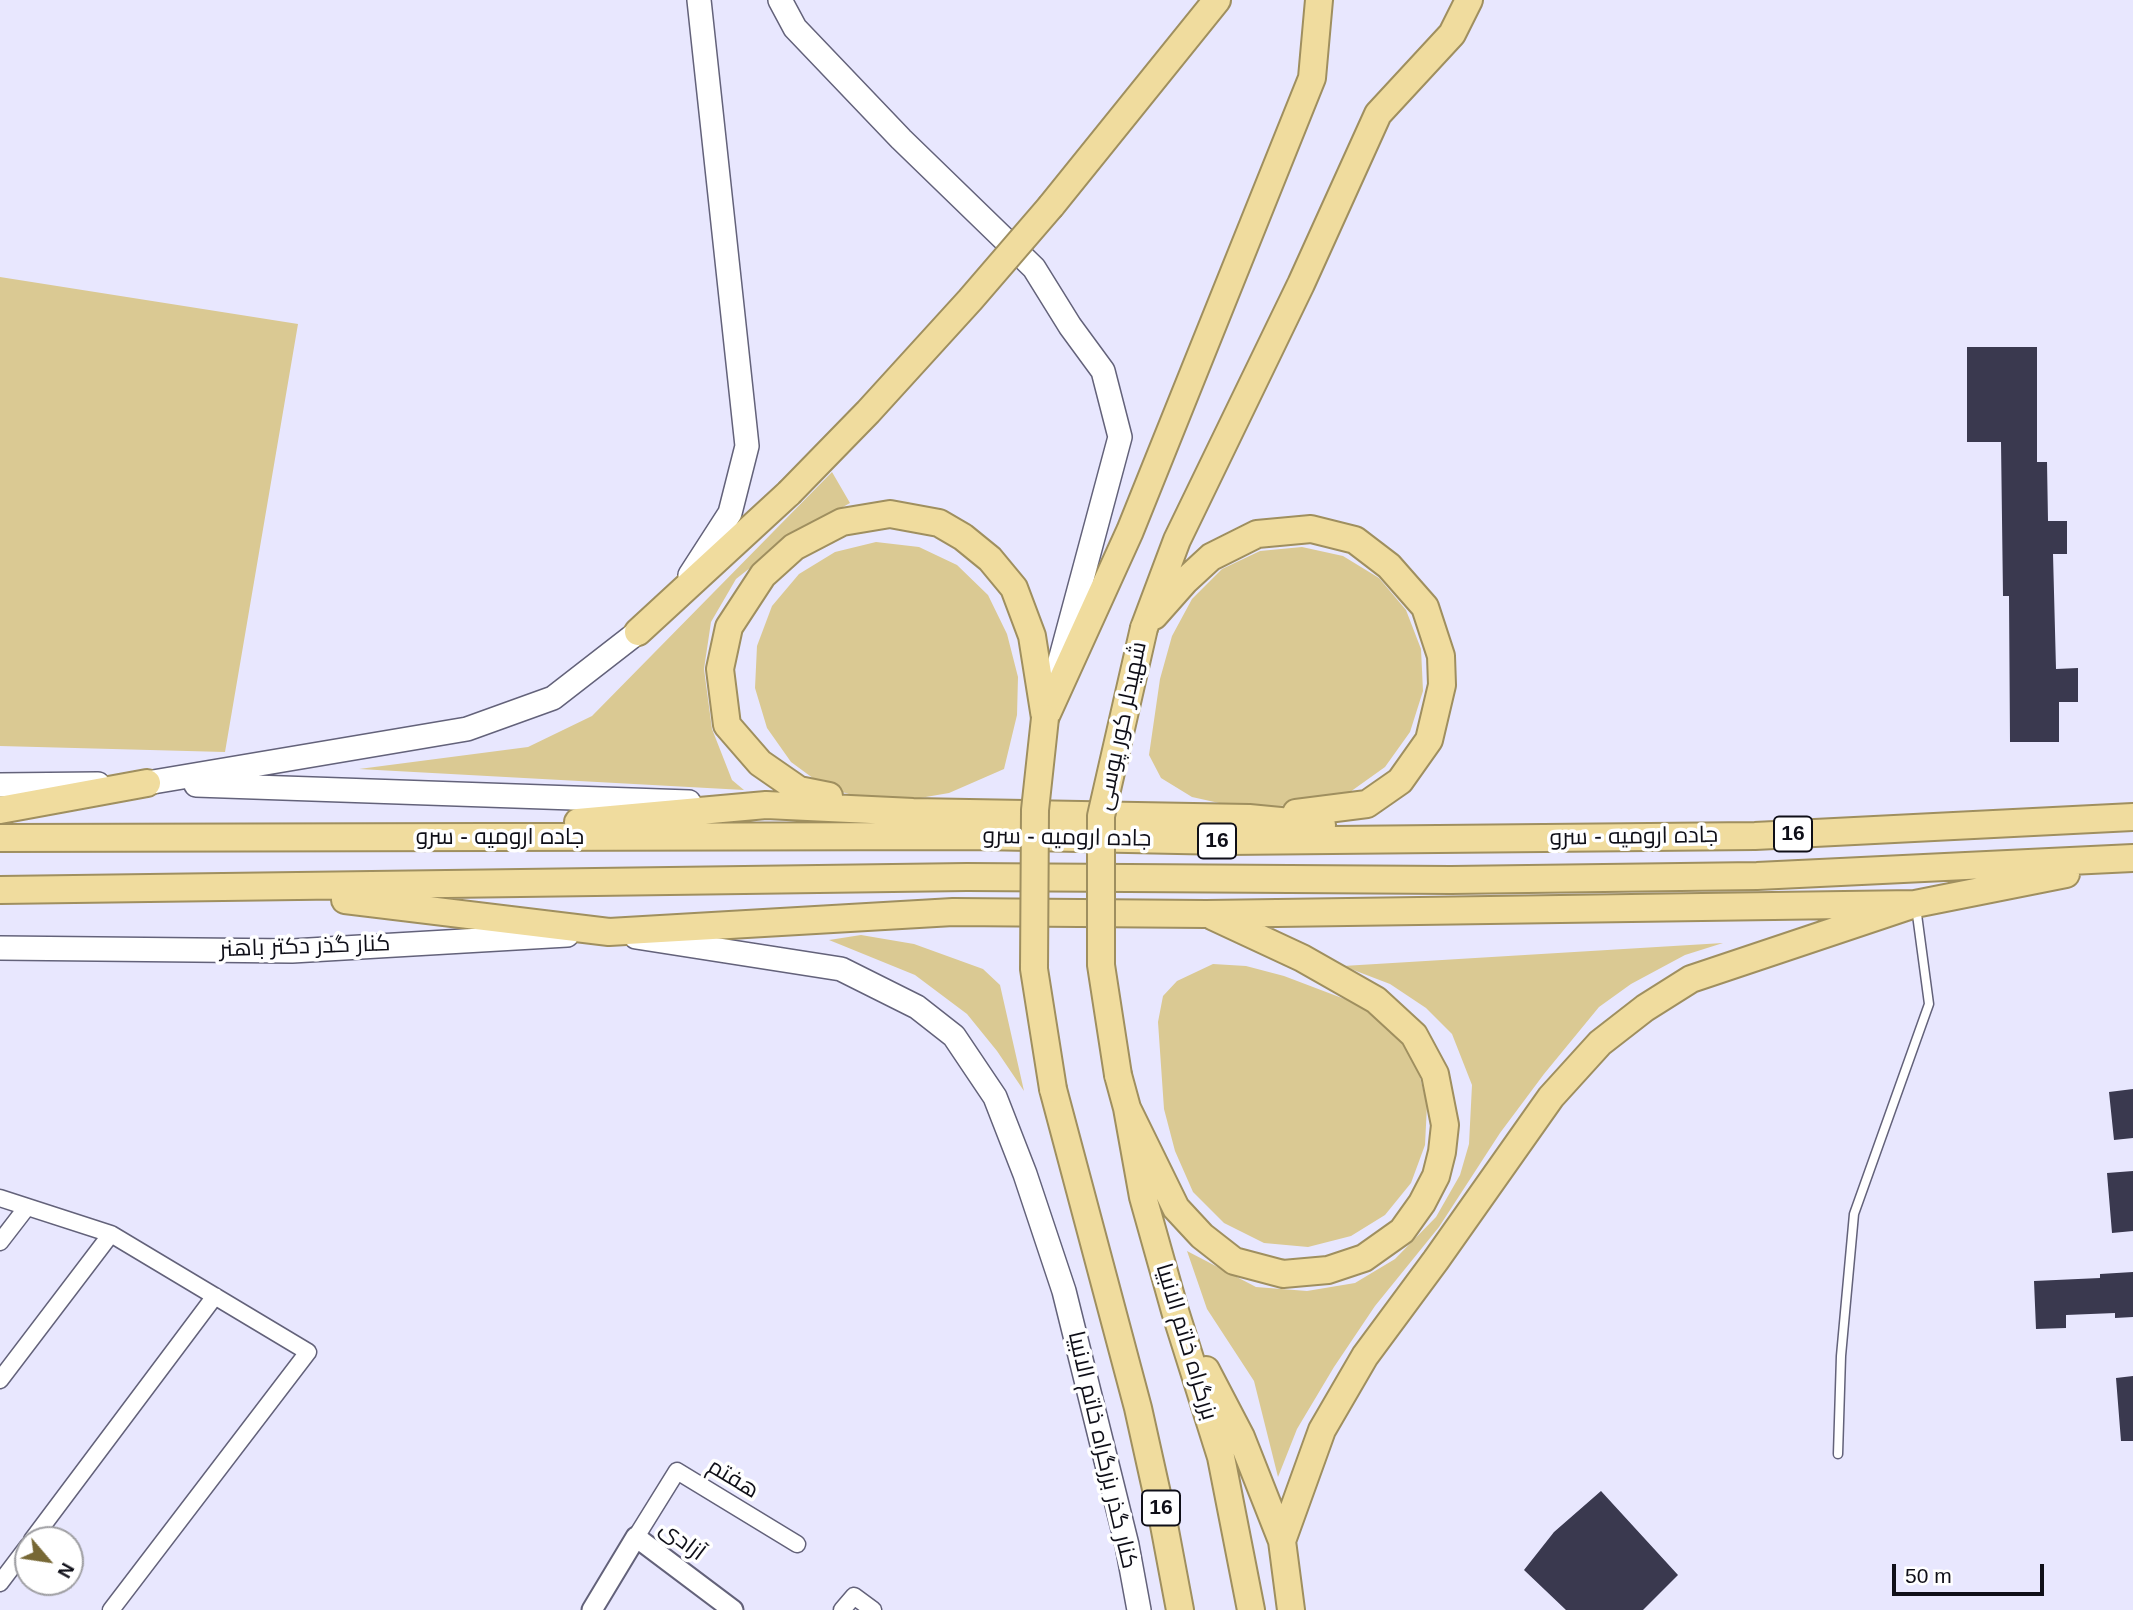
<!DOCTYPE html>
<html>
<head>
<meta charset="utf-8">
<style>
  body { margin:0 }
  #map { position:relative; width:2133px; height:1610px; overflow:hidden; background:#e8e7fe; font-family:Arial,sans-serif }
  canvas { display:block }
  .north { position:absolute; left:14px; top:1526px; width:70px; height:70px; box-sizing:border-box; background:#fff; border:2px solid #9f9fa3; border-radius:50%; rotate:119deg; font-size:19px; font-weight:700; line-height:28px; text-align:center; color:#0f0f18 }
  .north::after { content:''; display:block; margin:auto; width:24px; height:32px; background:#776835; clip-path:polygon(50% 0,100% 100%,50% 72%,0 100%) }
  .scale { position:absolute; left:1892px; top:1564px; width:152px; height:32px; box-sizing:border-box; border:4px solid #0f0f18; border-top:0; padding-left:9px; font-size:21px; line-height:24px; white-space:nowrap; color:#0f0f18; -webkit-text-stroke:5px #fff; paint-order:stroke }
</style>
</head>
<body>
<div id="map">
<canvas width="2133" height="1610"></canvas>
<div class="north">N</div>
<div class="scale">50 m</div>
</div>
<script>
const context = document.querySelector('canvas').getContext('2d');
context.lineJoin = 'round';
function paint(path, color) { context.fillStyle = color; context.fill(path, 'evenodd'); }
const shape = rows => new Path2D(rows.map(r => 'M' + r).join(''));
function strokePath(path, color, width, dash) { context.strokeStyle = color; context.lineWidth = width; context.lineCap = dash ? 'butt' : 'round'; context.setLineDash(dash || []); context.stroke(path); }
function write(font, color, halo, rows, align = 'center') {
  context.font = font + ' Arial,Cairo,sans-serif'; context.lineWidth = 7; context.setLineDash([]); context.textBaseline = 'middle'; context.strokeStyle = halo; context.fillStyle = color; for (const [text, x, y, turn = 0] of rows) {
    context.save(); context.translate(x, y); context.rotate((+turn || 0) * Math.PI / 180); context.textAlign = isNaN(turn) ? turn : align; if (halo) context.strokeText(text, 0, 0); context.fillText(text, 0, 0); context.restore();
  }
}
const green = shape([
  [0,277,298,324,225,752,0,746],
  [832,472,850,503,788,538,736,579,711,622,704,669,712,729,732,780,744,790,359,769,528,747,592,716],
  [876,542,919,547,957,565,988,595,1007,634,1018,677,1017,715,1004,769,949,793,914,799,866,799,825,787,791,762,767,728,755,688,757,646,772,606,799,574,835,552],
  [1302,547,1343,556,1379,578,1406,610,1421,649,1423,691,1410,732,1385,767,1350,792,1309,804,1265,807,1228,805,1192,797,1161,778,1149,755,1160,679,1172,636,1192,599,1222,569,1260,551],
  [861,935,914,944,983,969,1000,985,1024,1091,997,1051,967,1014,915,975,829,940],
  [1723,943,1685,955,1631,984,1599,1007,1544,1074,1500,1133,1439,1227,1375,1306,1334,1367,1297,1429,1278,1477,1254,1381,1207,1309,1187,1251,1256,1287,1307,1291,1355,1283,1395,1259,1436,1217,1460,1175,1469,1144,1472,1085,1452,1034,1426,1008,1390,984,1343,966],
  [1213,964,1246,966,1284,976,1363,1006,1395,1032,1417,1065,1427,1105,1425,1145,1411,1183,1385,1215,1351,1236,1308,1247,1264,1243,1224,1223,1193,1192,1175,1151,1164,1109,1158,1022,1163,996,1177,981]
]);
const building = shape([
  [1967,347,2037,347,2037,462,2047,462,2048,521,2067,521,2067,554,2053,554,2056,669,2078,668,2078,702,2059,702,2059,742,2010,742,2009,596,2003,596,2001,442,1967,442],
  [2133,1089,2133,1138,2114,1140,2109,1092],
  [2133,1171,2133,1231,2112,1233,2107,1173],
  [2133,1272,2133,1317,2115,1318,2115,1313,2066,1315,2066,1328,2036,1329,2034,1281,2100,1278,2100,1274],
  [2133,1376,2133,1441,2121,1441,2116,1378],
  [1601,1491,1678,1575,1643,1610,1566,1610,1524,1570,1554,1532]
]);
const service = shape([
  [1838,1454,1841,1356,1854,1214,1929,1004,1916,907]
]);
const minor = shape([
  [0,1198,111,1234,308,1352,111,1610],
  [0,1242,27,1207],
  [0,1380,111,1234],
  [636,1537,677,1471,797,1544],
  [32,1540,215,1296],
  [0,1583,28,1546],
  [842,1610,854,1596,873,1610]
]);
const tertiary = shape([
  [592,1610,636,1537,733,1610]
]);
const secondary = shape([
  [780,0,795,28,901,139,1034,268,1070,326,1103,371,1120,437,1058,668],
  [690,575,730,513,747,446,699,0],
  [147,783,467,729,553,698,638,632,649,621],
  [0,785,98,784],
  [196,785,689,802],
  [636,937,841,969,917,1007,954,1036,995,1097,1025,1174,1064,1291,1127,1545,1139,1610],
  [0,948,292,951,567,935]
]);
const trunk = shape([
  [1051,206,1217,0],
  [1154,616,1185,581,1211,557,1257,534,1311,529,1355,540,1389,566,1425,607,1441,656,1442,685,1429,740,1400,781,1367,804,1296,813],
  [1144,628,1177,540,1301,284,1378,114,1452,34,1469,0],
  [638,632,789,493],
  [1045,718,1130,531,1312,78,1319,0],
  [829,796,799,790,760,763,727,725,720,669,729,627,763,575,794,547,842,522,890,514,939,523,963,537,990,559,1014,588,1032,636,1045,718],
  [0,810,147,783],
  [578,822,766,805,913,812,1249,818,1322,825],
  [0,838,980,836,1227,841,1755,836,2133,817],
  [0,890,967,877,1451,880,1757,876,2133,858],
  [345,900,609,932,953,912,1206,914,1915,904],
  [1118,1075,1127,1108,1143,1197,1175,1311,1221,1457,1251,1610],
  [1053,1089,1138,1408,1164,1525,1180,1610],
  [1127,1108,1176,1208,1202,1236,1234,1261,1283,1274,1328,1270,1364,1258,1402,1231,1422,1203,1436,1176,1442,1152,1445,1125,1435,1074,1414,1035,1376,1000,1302,958,1214,917],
  [1206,1370,1241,1437,1282,1541,1291,1610],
  [1282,1541,1322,1430,1365,1356,1436,1260,1551,1097,1600,1043,1645,1008,1691,979,1915,904,2066,874]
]);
const trunkBridge = shape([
  [789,493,868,412,970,300,1051,206],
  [1045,718,1035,810,1034,969,1053,1089],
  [1118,1075,1101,965,1101,816,1144,628]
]);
const shields = [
  [1793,834,38],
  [1217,841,38],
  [1161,1508,38]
];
const shieldNames = [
  ["16",1793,834],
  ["16",1217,841],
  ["16",1161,1508]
];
const streetNames = [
  ["شهیدلر کور پوسی",1122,726,-78],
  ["جاده ارومیه - سرو",1634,837,-1],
  ["جاده ارومیه - سرو",500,838],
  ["جاده ارومیه - سرو",1067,838,1],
  ["کنار گذر دکتر باهنر",305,947,-2],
  ["بزرگراه خاتم الانبیا",1186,1342,73],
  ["کنار گذر بزرگراه خاتم الانبیا",1102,1450,77],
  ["هفتم",733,1479,31],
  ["آزادی",682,1541,37]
];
paint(green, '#dac993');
paint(building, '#3a394f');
strokePath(service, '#63627a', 11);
strokePath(minor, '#63627a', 19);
strokePath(tertiary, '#63627a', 23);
strokePath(secondary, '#63627a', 26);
strokePath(trunk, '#9f8f5f', 30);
strokePath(service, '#fff', 8);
strokePath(minor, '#fff', 16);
strokePath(tertiary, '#fff', 19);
strokePath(secondary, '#fff', 23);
strokePath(trunk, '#f0dc9e', 26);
strokePath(trunkBridge, '#9f8f5f', 30, []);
strokePath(trunkBridge, '#f0dc9e', 26);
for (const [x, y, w] of shields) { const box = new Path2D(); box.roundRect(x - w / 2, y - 17.5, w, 35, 5); context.fillStyle = '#fff'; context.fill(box); strokePath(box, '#0f0f18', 2); }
write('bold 21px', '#0f0f18', null, shieldNames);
write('23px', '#0f0f18', '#fff', streetNames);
</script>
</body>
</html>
